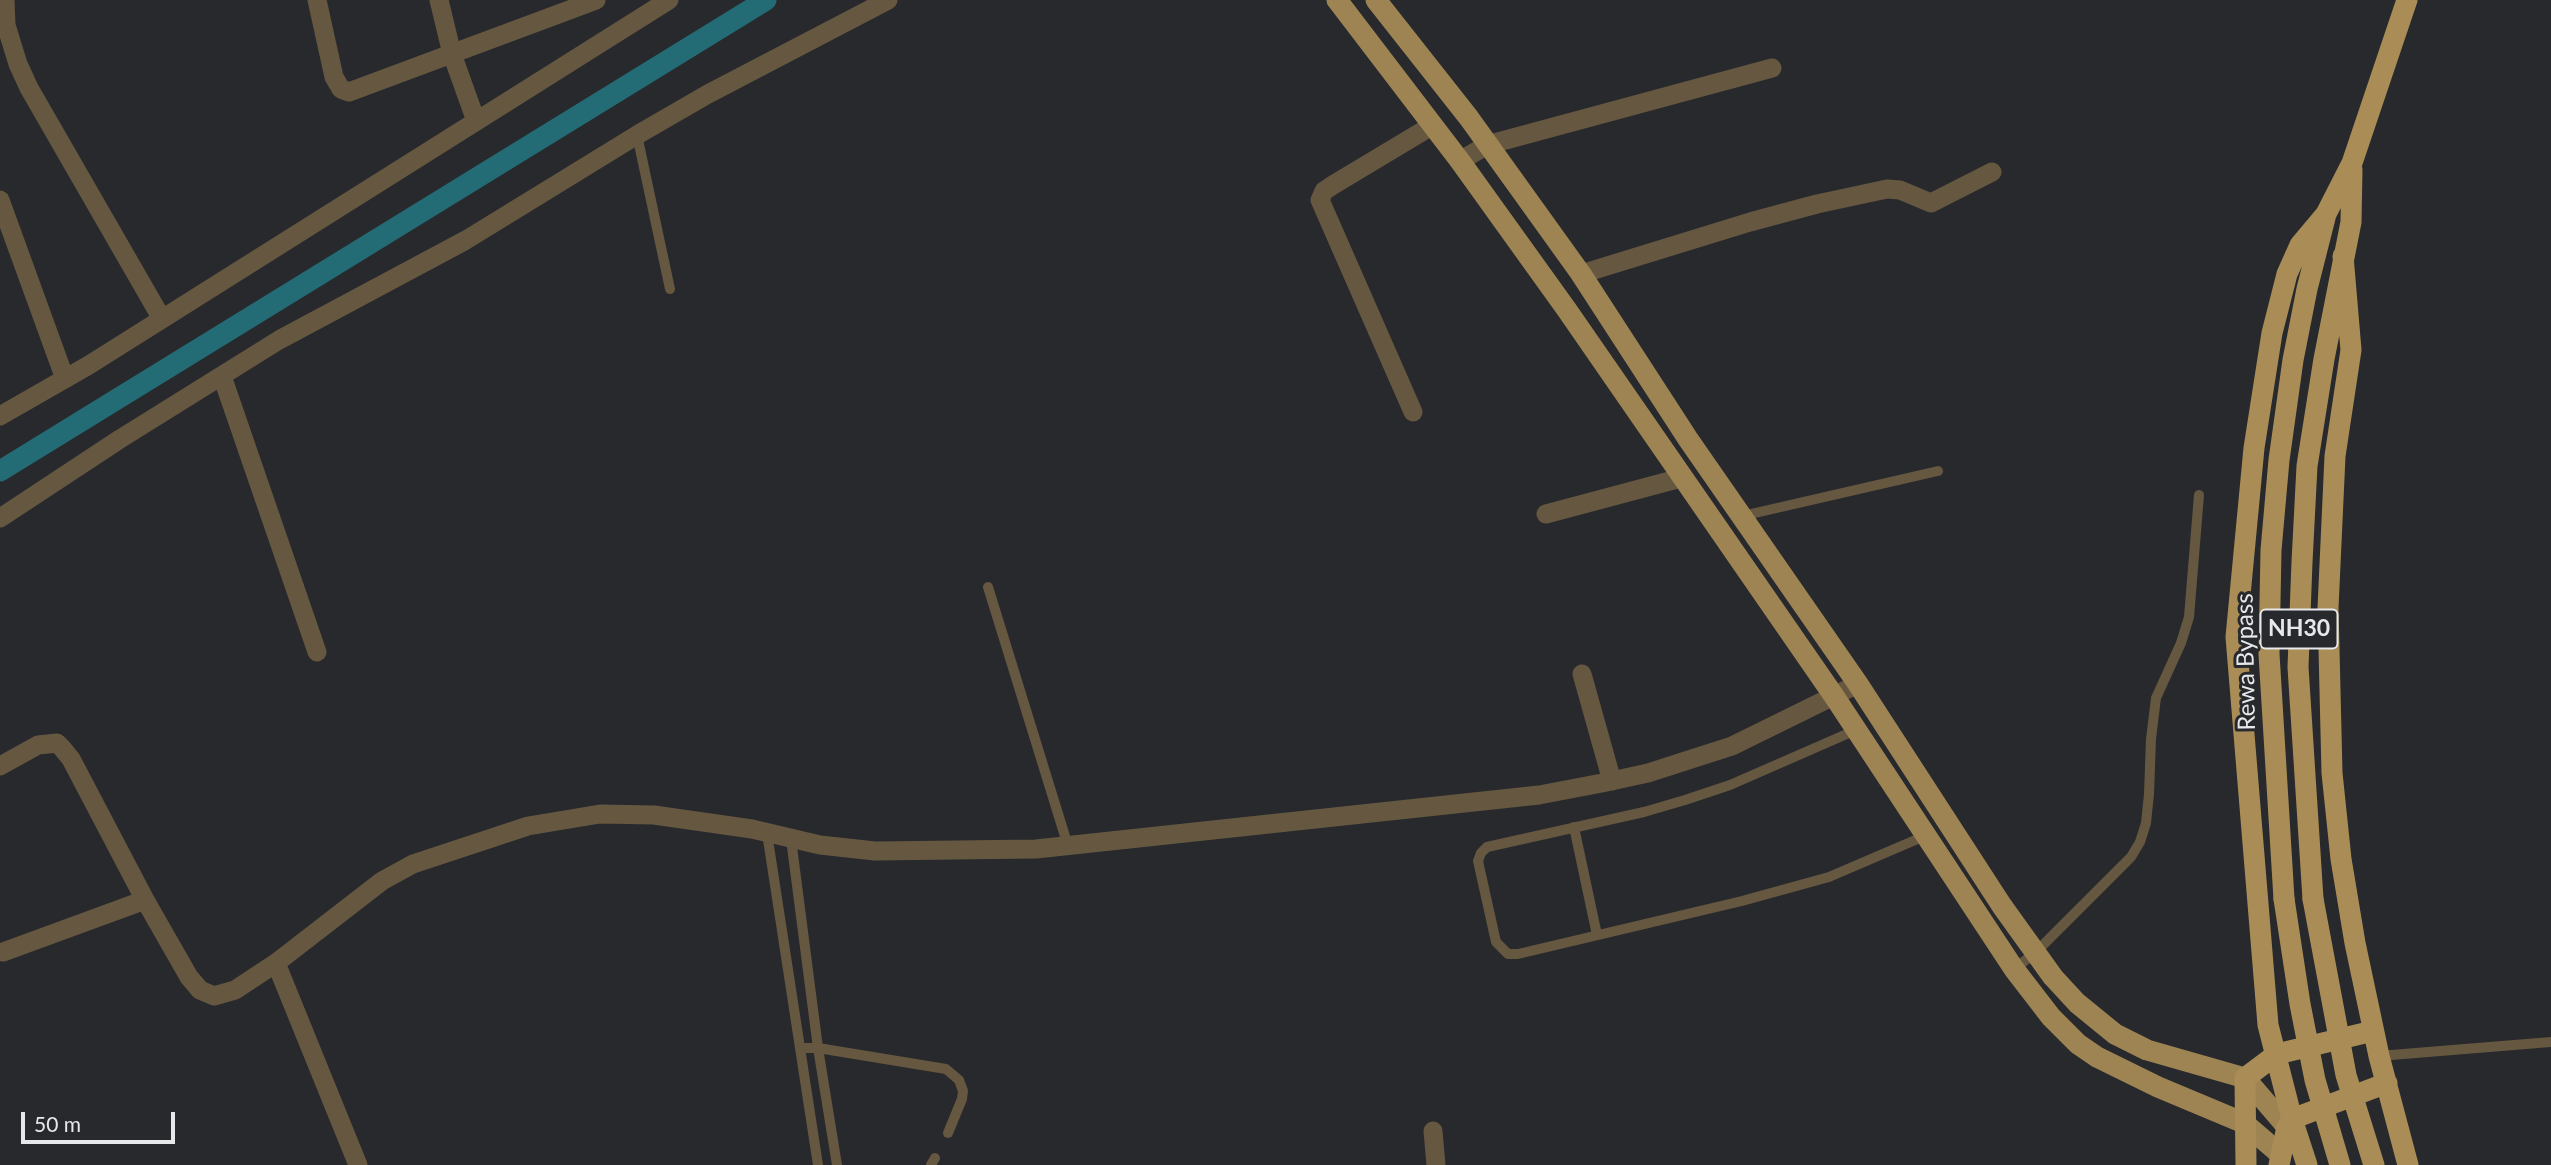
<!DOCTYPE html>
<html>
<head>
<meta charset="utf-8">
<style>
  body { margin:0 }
  #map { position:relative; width:2551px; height:1165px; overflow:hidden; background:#27292d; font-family:Lato,sans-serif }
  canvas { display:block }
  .scale { position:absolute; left:21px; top:1112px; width:154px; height:32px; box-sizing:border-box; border:4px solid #e6e8ea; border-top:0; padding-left:9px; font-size:21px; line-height:24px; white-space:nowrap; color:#e6e8ea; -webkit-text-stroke:5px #27292d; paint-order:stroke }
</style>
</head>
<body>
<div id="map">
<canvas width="2551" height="1165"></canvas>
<div class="scale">50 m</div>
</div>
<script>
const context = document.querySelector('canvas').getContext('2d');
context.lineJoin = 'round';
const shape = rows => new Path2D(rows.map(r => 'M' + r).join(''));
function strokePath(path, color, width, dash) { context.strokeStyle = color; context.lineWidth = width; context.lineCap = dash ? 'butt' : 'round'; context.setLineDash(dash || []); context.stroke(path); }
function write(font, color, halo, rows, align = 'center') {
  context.font = font + ' Lato,sans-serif'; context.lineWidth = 6; context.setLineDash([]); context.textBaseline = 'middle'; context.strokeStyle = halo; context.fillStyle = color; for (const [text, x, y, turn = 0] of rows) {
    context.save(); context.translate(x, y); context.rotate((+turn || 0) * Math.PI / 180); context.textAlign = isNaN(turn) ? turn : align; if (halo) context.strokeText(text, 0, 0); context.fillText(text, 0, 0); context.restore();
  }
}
const canal = shape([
  [0,471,766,0]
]);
const service = shape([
  [637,135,670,289],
  [1742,516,1938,471],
  [988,587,1068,846],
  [1856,730,1730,785,1685,800,1644,812,1487,847,1481,853,1478,861,1496,942,1508,954,1518,954,1742,901,1829,877,1927,835],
  [1574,827,1597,935],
  [767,833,818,1165],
  [791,839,818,1048,837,1165],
  [2014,969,2035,953,2131,857,2140,842,2146,823,2149,794,2151,739,2156,698,2181,643,2189,617,2199,495],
  [800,1048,818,1048,946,1069,959,1080,963,1091,962,1099,948,1133],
  [2379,1056,2551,1042],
  [931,1165,935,1158]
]);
const minor = shape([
  [5,0,6,25,18,64,29,88,162,319],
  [317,0,334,77,341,89,349,92,596,0],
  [439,0,452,54,476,121],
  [1460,161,1487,145,1772,68],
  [0,200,65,379],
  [1581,274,1750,222,1817,204,1887,189,1900,190,1931,203,1992,172],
  [222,376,317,652],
  [1413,412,1320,200,1324,191,1333,185,1433,125],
  [0,416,89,365,669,0],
  [1546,514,1681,478],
  [0,518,120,439,279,340,466,240,637,135,708,94,888,0],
  [1582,674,1612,781],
  [0,766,38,745,57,743,62,748,71,759,145,900,189,977,200,990,214,996,235,990,276,963,382,881,413,864,528,826,600,814,654,815,752,829,820,845,875,851,1036,849,1539,795,1602,783,1648,773,1732,746,1858,684],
  [3,952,145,900],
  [276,963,358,1165],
  [1433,1131,1436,1165]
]);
const primary = shape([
  [1337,0,1460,161,1567,310,1834,696,2014,969,2051,1017,2078,1044,2097,1057,2158,1087,2244,1123,2280,1154],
  [1376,0,1469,118,1581,274,1688,439,1858,684,2002,906,2053,977,2077,1003,2115,1034,2147,1050,2245,1078,2287,1127]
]);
const trunk = shape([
  [2343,256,2351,350,2335,456,2328,608,2332,773,2341,859,2355,943,2379,1056,2408,1165],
  [2284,899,2269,654,2271,550,2279,460,2293,360,2307,289,2326,214,2352,163,2407,0],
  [2313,899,2298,667,2302,562,2307,466,2324,359,2351,222,2352,169],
  [2246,1165,2245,1078,2277,1054,2373,1031],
  [2279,1165,2287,1127,2292,1119,2387,1083],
  [2307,1165,2292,1119,2268,1025,2236,637,2254,448,2272,333,2287,274,2300,245,2326,214]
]);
const trunkBridge = shape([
  [2284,899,2300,1004,2315,1080,2340,1165],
  [2313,899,2346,1075,2374,1165]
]);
const shields = [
  [2299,629,77]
];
const shieldNames = [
  ["NH30",2299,629]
];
const streetNames = [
  ["Rewa Bypass",2246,662,-91]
];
strokePath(canal, '#246c75', 21);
strokePath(service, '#655740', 10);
strokePath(minor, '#655740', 19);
strokePath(primary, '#9f8453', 21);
strokePath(trunk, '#aa8d56', 21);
strokePath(trunkBridge, '#aa8d56', 21);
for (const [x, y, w] of shields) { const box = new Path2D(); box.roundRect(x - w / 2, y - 19.5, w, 39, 5); context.fillStyle = '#27292d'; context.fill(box); strokePath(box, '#e6e8ea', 2); }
write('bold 23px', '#e6e8ea', null, shieldNames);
write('24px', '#e6e8ea', '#27292d', streetNames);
</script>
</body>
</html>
